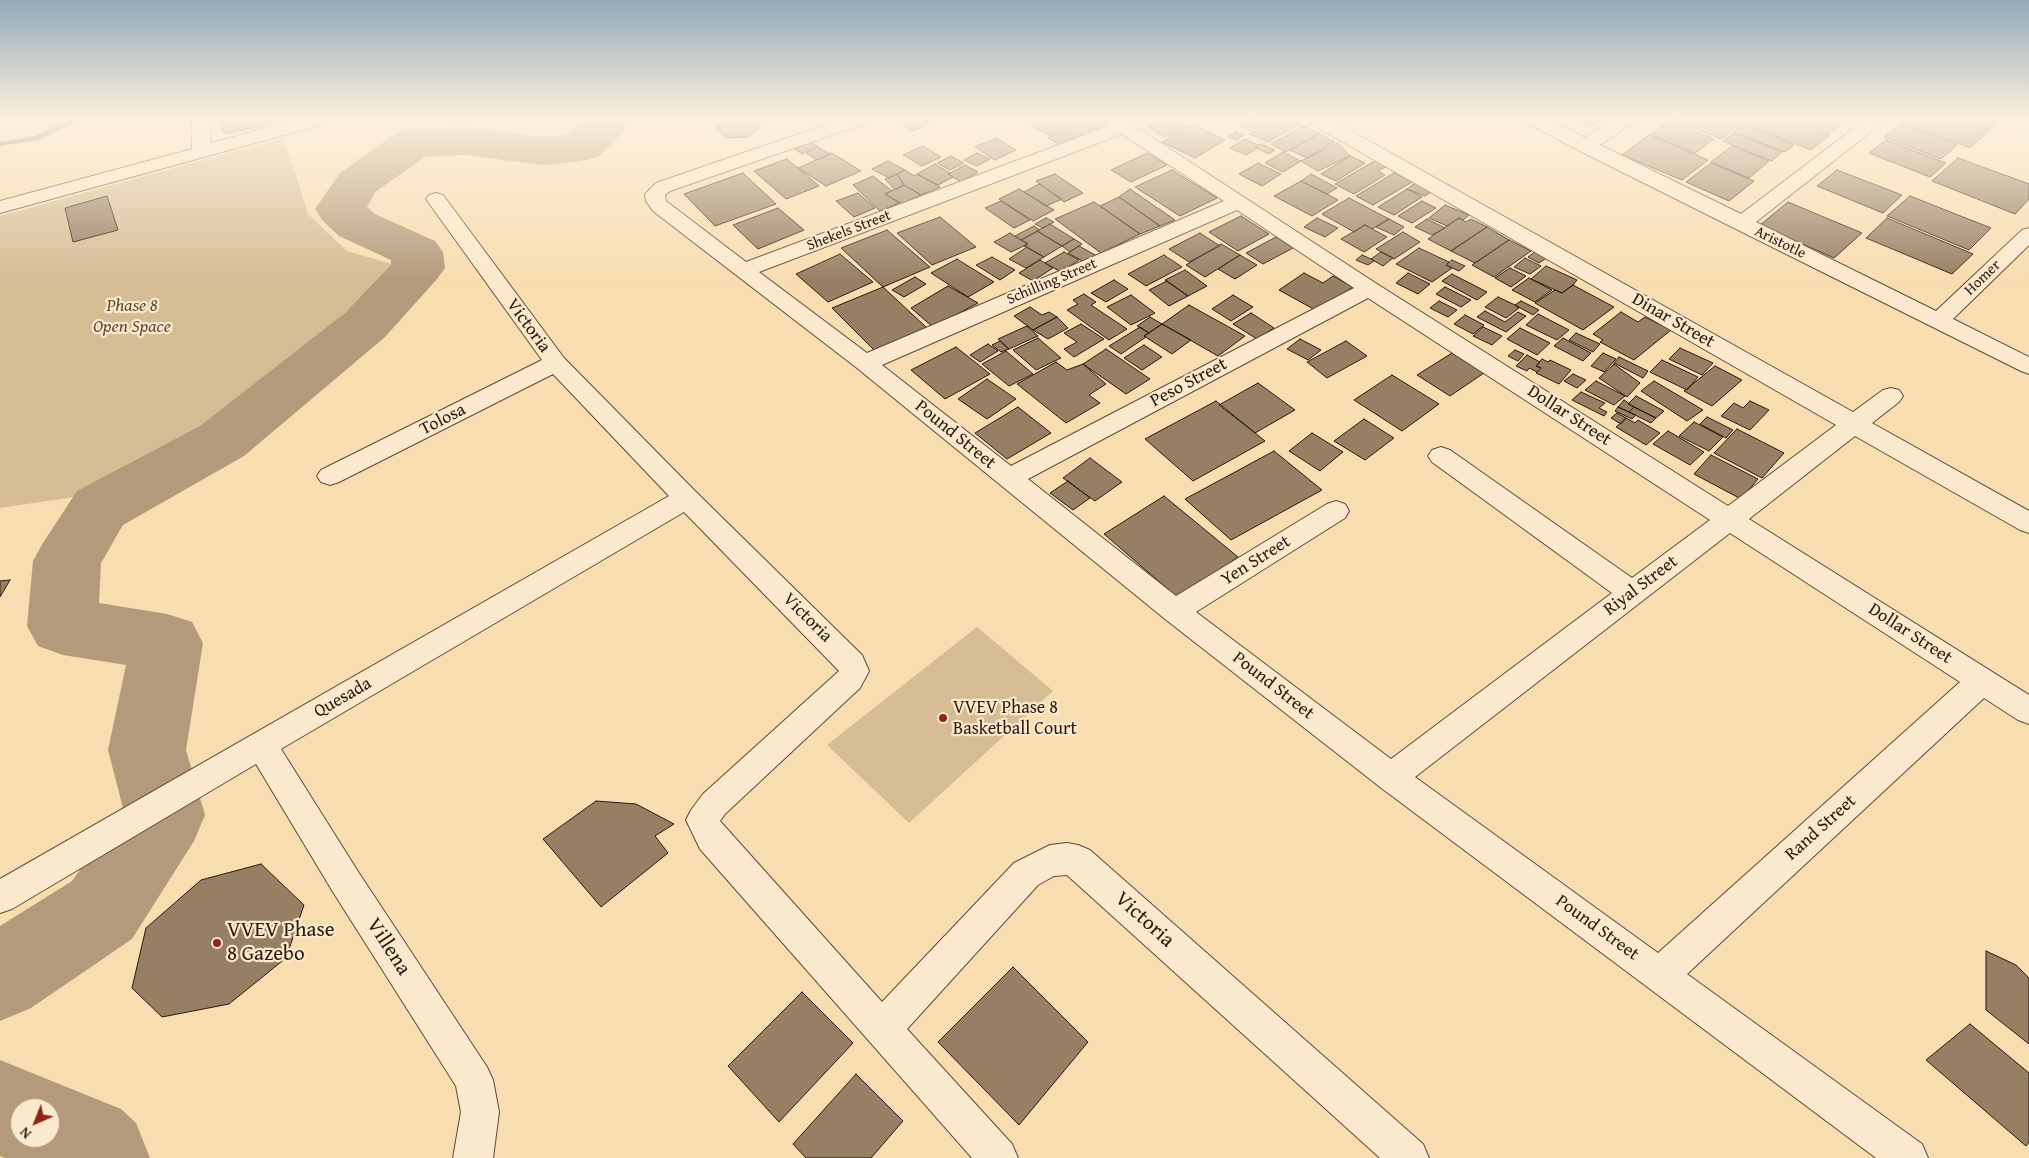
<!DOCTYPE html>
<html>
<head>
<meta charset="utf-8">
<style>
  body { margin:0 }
  #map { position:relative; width:2029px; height:1158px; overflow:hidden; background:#f8ddb1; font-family:"Gentium Book Plus",serif }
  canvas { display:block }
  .north { position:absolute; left:10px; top:1098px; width:50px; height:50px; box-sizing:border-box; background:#fae9cc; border:1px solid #a89680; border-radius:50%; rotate:224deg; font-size:14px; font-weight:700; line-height:20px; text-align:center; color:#2c190f }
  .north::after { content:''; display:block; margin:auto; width:18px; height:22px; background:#8f2418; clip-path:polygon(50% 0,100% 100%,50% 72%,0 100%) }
</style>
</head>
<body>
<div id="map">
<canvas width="2029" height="1158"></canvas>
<div class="north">N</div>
</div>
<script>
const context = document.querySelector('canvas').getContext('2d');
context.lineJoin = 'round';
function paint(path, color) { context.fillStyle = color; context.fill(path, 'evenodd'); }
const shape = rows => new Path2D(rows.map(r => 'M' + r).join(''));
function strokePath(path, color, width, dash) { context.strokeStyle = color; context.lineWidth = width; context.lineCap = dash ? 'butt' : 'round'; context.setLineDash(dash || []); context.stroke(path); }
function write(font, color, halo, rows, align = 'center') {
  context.font = font + ' "Gentium Book Plus",serif'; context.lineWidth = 4.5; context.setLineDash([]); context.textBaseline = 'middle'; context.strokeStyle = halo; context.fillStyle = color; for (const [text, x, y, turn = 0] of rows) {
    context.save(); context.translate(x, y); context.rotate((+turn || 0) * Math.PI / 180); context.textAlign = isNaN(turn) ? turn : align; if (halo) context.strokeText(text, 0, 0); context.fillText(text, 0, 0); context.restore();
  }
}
const green = shape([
  [284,138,308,214,347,251,395,265,311,345,182,443,81,496,0,508,0,216],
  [977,627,1053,691,909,823,827,745]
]);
const stream = shape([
  [71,119,82,119,39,140,0,146,0,142,34,136,71,119]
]);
const river = shape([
  [584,119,634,119,627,129,598,157,581,161,544,165,465,155,425,157,375,192,367,207,375,214,435,241,443,252,445,268,437,279,385,337,244,456,123,525,101,563,99,603,167,614,192,622,203,643,186,750,205,815,194,841,132,939,31,1008,0,1021,0,926,72,881,123,808,108,750,126,665,63,655,38,646,27,626,33,561,43,543,77,491,200,426,345,313,391,265,391,260,339,236,322,220,315,209,340,173,396,133,413,129,465,127,544,137,567,134,584,119],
  [0,1060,121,1109,136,1123,150,1158,5,1158,0,1156,0,1060],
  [20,1108,50,1108,50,1138,20,1138,20,1108]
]);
const building = shape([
  [220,119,273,119,273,123,224,134,220,119],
  [727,119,754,119,761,126,749,137,726,138,716,128,727,119],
  [924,119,930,123,913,131,895,120,924,119],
  [1043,119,1050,122,1037,129,1031,126,1043,119],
  [1058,119,1075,119,1096,131,1079,139,1051,123,1058,119],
  [1076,119,1101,119,1108,123,1095,129,1076,119],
  [1164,119,1172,119,1186,127,1165,137,1148,127,1164,119],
  [1249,119,1271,119,1251,131,1239,125,1249,119],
  [1275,119,1294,119,1302,123,1268,142,1249,134,1275,119],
  [1572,119,1602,119,1591,127,1572,119],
  [1671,119,1732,119,1742,123,1721,139,1671,119],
  [1751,119,1790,119,1830,135,1811,150,1745,124,1751,119],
  [1794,119,1845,119,1829,133,1794,119],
  [1902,119,1949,119,1987,133,1970,148,1899,122,1902,119],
  [1955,119,2000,119,1987,131,1955,119],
  [1670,121,1714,139,1695,153,1651,135,1670,121],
  [1049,124,1061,130,1050,136,1038,129,1049,124],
  [1192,124,1225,140,1195,158,1162,142,1192,124],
  [1743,124,1794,145,1785,152,1733,132,1743,124],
  [1900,124,1957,145,1941,159,1884,137,1900,124],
  [1304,126,1319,134,1286,152,1271,144,1304,126],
  [1062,131,1077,140,1063,146,1048,138,1062,131],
  [1236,132,1244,135,1236,140,1228,137,1236,132],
  [1734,133,1782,152,1772,161,1723,141,1734,133],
  [1319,134,1335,142,1307,158,1290,150,1319,134],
  [1649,135,1708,160,1682,180,1622,155,1649,135],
  [996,138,1016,150,995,160,975,147,996,138],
  [1245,139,1258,145,1255,147,1258,148,1246,155,1230,148,1245,139],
  [1886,140,1946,163,1930,177,1869,153,1886,140],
  [810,142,817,146,802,154,795,149,810,142],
  [1338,143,1350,156,1318,171,1301,161,1338,143],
  [1261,144,1275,150,1269,154,1255,147,1261,144],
  [923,146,941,157,922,166,903,155,923,146],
  [1732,146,1769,161,1749,178,1711,162,1732,146],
  [818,147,830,154,817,160,806,153,818,147],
  [1283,152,1301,161,1283,172,1265,163,1283,152],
  [832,153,861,171,826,186,798,168,832,153],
  [977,153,990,159,977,166,964,160,977,153],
  [1147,153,1167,165,1131,182,1111,170,1147,153],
  [951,156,964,163,950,170,937,163,951,156],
  [1350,156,1365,163,1336,181,1321,174,1350,156],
  [1958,158,2029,184,2029,199,2015,214,1932,181,1958,158],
  [787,159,798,168,819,186,786,199,754,171,787,159],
  [1376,160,1387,166,1378,171,1385,175,1354,194,1335,184,1376,160],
  [888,161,905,170,889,178,872,169,888,161],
  [1258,163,1281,174,1262,186,1239,174,1258,163],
  [1711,163,1754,181,1729,201,1686,182,1711,163],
  [935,164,950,173,948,174,953,177,938,185,917,174,935,164],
  [965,165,978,172,961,182,948,174,965,165],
  [905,170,914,176,917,174,940,187,921,195,904,185,897,174,905,170],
  [1172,170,1217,198,1180,216,1135,187,1172,170],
  [1837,170,1902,195,1883,213,1817,186,1837,170],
  [743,173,776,204,715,226,684,194,743,173],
  [1394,173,1412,182,1373,205,1356,196,1394,173],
  [897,174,904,185,895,190,885,179,897,174],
  [1055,174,1083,193,1064,202,1036,181,1055,174],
  [1311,174,1337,188,1327,194,1301,181,1311,174],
  [873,176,892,191,885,194,899,203,880,211,853,185,873,176],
  [1301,181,1327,194,1338,200,1312,216,1274,196,1301,181],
  [1415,183,1432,191,1425,196,1407,189,1415,183],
  [1039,184,1062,199,1046,206,1024,192,1039,184],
  [904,185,921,195,902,204,885,194,904,185],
  [1019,189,1054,210,1033,221,999,199,1019,189],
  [1130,189,1175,220,1160,226,1119,197,1130,189],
  [1407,189,1422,197,1394,215,1378,207,1407,189],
  [858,193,875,208,854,217,836,201,858,193],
  [107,196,118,230,73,242,65,208,107,196],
  [1910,196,1991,228,1969,250,1887,216,1910,196],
  [1119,197,1160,226,1140,234,1100,206,1119,197],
  [1349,198,1389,219,1372,229,1365,225,1354,232,1322,214,1349,198],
  [1001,201,1030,220,1014,228,985,208,1001,201],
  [1422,201,1436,208,1412,223,1398,216,1422,201],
  [1094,202,1100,206,1140,234,1101,253,1055,219,1094,202],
  [1788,202,1862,233,1834,258,1760,225,1788,202],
  [1445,205,1469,215,1463,220,1459,218,1447,226,1429,218,1445,205],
  [778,208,804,230,758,249,733,225,778,208],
  [1241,216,1269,234,1238,251,1209,232,1241,216],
  [940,217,976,247,932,265,897,233,940,217],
  [1046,218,1054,222,1043,228,1035,224,1046,218],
  [1317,218,1338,228,1325,237,1304,227,1317,218],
  [1459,218,1466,222,1471,219,1487,227,1451,251,1428,239,1459,218],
  [1887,218,1973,254,1952,274,1866,238,1887,218],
  [1389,219,1404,227,1394,235,1376,227,1389,219],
  [1427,219,1445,228,1432,235,1415,227,1427,219],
  [1050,224,1074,239,1062,246,1037,231,1050,224],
  [1365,225,1387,237,1364,252,1341,239,1365,225],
  [1034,226,1040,230,1021,240,1015,236,1034,226],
  [1487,227,1509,240,1475,263,1451,251,1487,227],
  [887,230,930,267,883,287,841,248,887,230],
  [1037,231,1062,246,1044,257,1024,246,1028,244,1021,240,1037,231],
  [1403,232,1420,242,1394,259,1376,249,1403,232],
  [1010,233,1021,240,1028,244,1011,252,994,242,1010,233],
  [1200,233,1220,246,1189,262,1169,249,1200,233],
  [1276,237,1293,248,1263,264,1246,253,1276,237],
  [1074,239,1082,244,1070,252,1062,246,1074,239],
  [1509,240,1531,251,1494,277,1472,265,1509,240],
  [1221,244,1240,255,1205,277,1186,265,1221,244],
  [1079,246,1097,256,1086,263,1068,253,1079,246],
  [1027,247,1044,257,1026,268,1009,259,1027,247],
  [1419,248,1449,262,1446,265,1452,268,1432,282,1396,264,1419,248],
  [1536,251,1548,257,1539,263,1528,257,1536,251],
  [1064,252,1079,260,1061,272,1045,263,1064,252],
  [1381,252,1393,258,1383,266,1371,259,1381,252],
  [840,254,873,282,828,302,796,274,840,254],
  [1164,255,1182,267,1146,286,1128,274,1164,255],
  [1240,255,1257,265,1235,279,1218,269,1240,255],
  [1362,255,1371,259,1374,261,1368,265,1356,260,1362,255],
  [992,257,1015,270,1000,280,976,265,992,257],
  [1525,258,1541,266,1530,274,1514,267,1525,258],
  [957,259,994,282,968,297,931,273,957,259],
  [1040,260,1053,268,1033,281,1019,273,1040,260],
  [1452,260,1454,261,1465,266,1459,271,1446,265,1452,260],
  [1546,266,1577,280,1573,285,1562,293,1531,279,1546,266],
  [1510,268,1526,276,1511,287,1495,278,1510,268],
  [1185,270,1207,286,1188,296,1165,280,1185,270],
  [1304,273,1323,283,1333,276,1353,287,1317,311,1279,290,1304,273],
  [1408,273,1430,284,1418,294,1396,283,1408,273],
  [1452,274,1487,292,1477,300,1442,281,1452,274],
  [915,277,926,284,904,297,892,290,915,277],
  [1529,278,1531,279,1552,290,1535,302,1512,290,1529,278],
  [1114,280,1128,289,1106,302,1091,293,1114,280],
  [1167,281,1188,296,1169,306,1149,290,1167,281],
  [1573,285,1614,307,1583,330,1535,303,1555,290,1562,293,1573,285],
  [948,286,978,303,933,327,911,308,948,286],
  [883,287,927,328,875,351,832,308,883,287],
  [1445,287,1471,300,1461,307,1436,294,1445,287],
  [1084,294,1096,302,1091,305,1127,329,1109,340,1067,310,1078,304,1073,300,1084,294],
  [1131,295,1155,313,1131,325,1107,307,1131,295],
  [1233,295,1253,307,1231,321,1212,309,1233,295],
  [1498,297,1515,305,1519,308,1506,318,1485,307,1498,297],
  [1439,301,1457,310,1448,317,1430,308,1439,301],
  [1521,301,1539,310,1533,315,1515,305,1521,301],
  [1189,305,1245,336,1218,356,1162,324,1189,305],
  [1030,307,1042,315,1049,312,1057,317,1033,330,1014,316,1030,307],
  [1485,311,1505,322,1518,312,1526,316,1506,332,1477,317,1485,311],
  [1621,312,1638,322,1645,317,1671,330,1634,360,1600,342,1603,340,1593,334,1621,312],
  [1251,313,1274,328,1257,339,1233,324,1251,313],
  [1538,314,1569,330,1557,340,1526,325,1538,314],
  [1465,315,1484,325,1473,334,1454,324,1465,315],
  [1057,317,1068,328,1048,339,1033,330,1057,317],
  [1150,317,1162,324,1149,333,1137,326,1150,317],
  [1081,324,1104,339,1074,357,1064,349,1077,342,1064,333,1081,324],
  [1162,324,1191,340,1172,354,1144,336,1162,324],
  [1027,326,1038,336,1009,349,998,339,1027,326],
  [1140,327,1149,333,1144,336,1146,337,1121,354,1109,346,1140,327],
  [1483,327,1502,336,1492,345,1473,336,1483,327],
  [1520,328,1550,343,1537,355,1507,339,1520,328],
  [1576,333,1600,344,1593,352,1569,340,1576,333],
  [1038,338,1061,358,1036,370,1013,350,1038,338],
  [1563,338,1591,353,1583,361,1554,346,1563,338],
  [1300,339,1321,350,1308,360,1287,349,1300,339],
  [1000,341,1009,349,1001,352,992,345,1000,341],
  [1346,341,1367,356,1327,378,1307,362,1346,341],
  [988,344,998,351,980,362,970,355,988,344],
  [1144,345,1162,357,1142,370,1124,358,1144,345],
  [956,347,990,374,945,399,911,370,956,347],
  [1680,348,1713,363,1702,375,1669,359,1680,348],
  [1106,349,1150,379,1126,394,1083,364,1106,349],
  [1515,350,1524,354,1518,361,1508,356,1515,350],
  [1006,351,1033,374,1009,386,982,364,1006,351],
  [1452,353,1484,373,1450,396,1417,375,1452,353],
  [1603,353,1616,359,1604,372,1591,366,1603,353],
  [1527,355,1540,362,1536,366,1541,368,1537,372,1529,368,1527,371,1516,366,1527,355],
  [1619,357,1648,371,1643,378,1614,363,1619,357],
  [1542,359,1548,362,1550,360,1571,370,1559,384,1536,373,1541,368,1536,366,1542,359],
  [1662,360,1698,377,1687,390,1650,372,1662,360],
  [1056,362,1067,370,1083,364,1106,384,1089,395,1100,403,1066,423,1017,384,1056,362],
  [1614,364,1640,383,1627,397,1599,378,1614,364],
  [1715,366,1742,380,1712,406,1684,391,1715,366],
  [1573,374,1586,380,1577,388,1564,381,1573,374],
  [1392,375,1439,404,1402,431,1354,400,1392,375],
  [987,379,1016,399,987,419,958,399,987,379],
  [1596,381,1625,396,1614,405,1585,390,1596,381],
  [1654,381,1703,410,1687,421,1641,391,1654,381],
  [1258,383,1295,410,1255,433,1219,405,1258,383],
  [1581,392,1605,403,1599,408,1607,412,1604,416,1572,400,1581,392],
  [1636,396,1664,411,1656,418,1628,404,1636,396],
  [1624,400,1634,407,1629,412,1618,407,1624,400],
  [1216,401,1265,441,1193,481,1145,439,1216,401],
  [1750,401,1769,410,1750,430,1721,416,1734,403,1743,408,1750,401],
  [1018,407,1051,433,1007,459,975,433,1018,407],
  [1618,407,1629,412,1636,415,1632,419,1615,411,1618,407],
  [1634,407,1656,418,1651,423,1629,412,1634,407],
  [1617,413,1626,418,1621,424,1611,418,1617,413],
  [1707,417,1733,430,1726,438,1700,424,1707,417],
  [1626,418,1635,423,1638,420,1660,433,1646,445,1616,427,1626,418],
  [1364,419,1394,438,1365,460,1334,441,1364,419],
  [1694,422,1723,437,1709,451,1679,436,1694,422],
  [1737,429,1784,453,1762,478,1714,453,1737,429],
  [1668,431,1704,452,1690,465,1653,444,1668,431],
  [1312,433,1343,452,1320,471,1289,451,1312,433],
  [1274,451,1322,490,1231,540,1185,499,1274,451],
  [1711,455,1758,479,1741,499,1694,474,1711,455],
  [1090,458,1122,482,1095,501,1063,478,1090,458],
  [1068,481,1090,498,1073,510,1050,493,1068,481],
  [1164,496,1238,557,1178,598,1104,534,1164,496],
  [10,580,0,597,0,581,10,580],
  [596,801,636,804,674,824,655,836,668,853,601,907,543,839,596,801],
  [261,864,304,905,286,958,229,1004,162,1017,132,988,146,928,201,880,261,864],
  [1986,951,2016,965,2029,978,2029,1044,1986,1010,1986,951],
  [1013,967,1088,1042,1019,1125,938,1042,1013,967],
  [802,992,853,1043,779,1122,728,1066,802,992],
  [1970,1024,2029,1073,2029,1142,2026,1146,1926,1060,1970,1024],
  [856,1074,903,1121,871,1158,806,1158,793,1144,856,1074]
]);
const minor = shape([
  [192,119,210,119,211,143,300,119,327,120,324,124,0,213,0,201,192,149,192,119],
  [842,119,869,119,866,123,670,191,665,195,666,201,746,262,1109,126,1102,119,1124,119,1377,284,1728,506,1836,425,1310,123,1307,119,1330,119,1853,412,1883,390,1891,388,1899,390,1903,396,1899,402,1872,423,2029,511,2029,533,2020,530,1855,436,1749,519,2029,695,2029,724,2018,720,1984,698,1687,974,1922,1144,1928,1158,1876,1158,1380,787,1165,619,857,368,653,211,646,201,645,194,656,183,842,119],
  [1122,134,1224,201,867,353,759,272,1122,134],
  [1237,210,1354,288,1011,466,882,365,1237,210],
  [1368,298,1710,520,1632,578,1450,450,1441,447,1432,450,1428,456,1432,462,1612,593,1391,759,1196,612,1345,518,1349,511,1345,504,1336,501,1327,504,1176,596,1028,479,1368,298],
  [1730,533,1960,682,1658,953,1415,777,1730,533],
  [1524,119,1548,119,1585,138,1614,119,1636,119,1633,123,1600,145,1741,214,1866,119,1887,119,1756,222,1936,311,2022,230,2029,228,2029,245,1953,319,2029,357,2029,374,2021,371,1734,228,1578,150,1527,123,1524,119],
  [436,193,443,195,564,358,695,491,862,655,869,671,860,688,725,814,720,821,882,1002,1014,863,1050,845,1067,843,1078,845,1090,850,1423,1144,1429,1158,1380,1158,1067,875,1054,876,1038,885,907,1029,1012,1144,1018,1158,972,1158,700,849,686,820,691,810,703,794,839,671,684,512,281,749,357,870,487,1067,493,1080,499,1112,493,1158,453,1158,461,1112,456,1086,333,892,256,764,12,909,0,913,0,879,669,496,553,374,339,482,330,485,321,482,317,476,321,470,542,360,426,199,429,195,436,193]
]);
const markers = [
  [943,718,5,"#8f2418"],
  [217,943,5,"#8f2418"]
];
const farStreetnames = [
  ["Shekels Street",849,231,-21],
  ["Aristotle",1780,243,26],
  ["Homer",1983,278,-44],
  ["Schilling Street",1052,282,-23]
];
const parkNames = [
  ["Phase 8",132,306],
  ["Open Space",132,327]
];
const streetNames = [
  ["Dinar Street",1673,321,30],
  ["Victoria",528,326,54],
  ["Peso Street",1189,383,-28],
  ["Dollar Street",1569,416,33],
  ["Tolosa",443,420,-27],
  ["Pound Street",955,435,39],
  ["Yen Street",1256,561,-32],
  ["Riyal Street",1641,586,-37],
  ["Victoria",807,618,45],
  ["Dollar Street",1910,634,33],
  ["Pound Street",1273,686,38],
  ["Quesada",343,698,-30],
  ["Rand Street",1821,828,-42],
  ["Pound Street",1597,928,36]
];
const poiNames = [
  ["VVEV Phase 8",953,708],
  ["Basketball Court",953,729]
];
const nearStreetnames = [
  ["Victoria",1144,920,42],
  ["Villena",388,947,57]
];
const nearPoinames = [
  ["VVEV Phase",227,931],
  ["8 Gazebo",227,955]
];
paint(green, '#d5bc95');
paint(stream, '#7d664f');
paint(river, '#b39a7a');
paint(building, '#967f63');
strokePath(building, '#2c190f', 1);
strokePath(minor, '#5f4a38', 2);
paint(minor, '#fae9cc');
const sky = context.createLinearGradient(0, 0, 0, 281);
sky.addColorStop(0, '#93aabc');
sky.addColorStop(0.42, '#fcf0dc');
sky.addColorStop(1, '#fcf0dc00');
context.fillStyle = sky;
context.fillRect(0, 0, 2029, 281);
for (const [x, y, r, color] of markers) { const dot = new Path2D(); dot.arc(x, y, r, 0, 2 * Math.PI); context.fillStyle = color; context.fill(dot); strokePath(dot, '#fae9cc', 2); }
write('15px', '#2c190f', '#fae9cc', farStreetnames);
write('italic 18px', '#5f4a37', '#fae9cc', parkNames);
write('18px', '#2c190f', '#fae9cc', streetNames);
write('18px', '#2c190f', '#fae9cc', poiNames, 'left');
write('21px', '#2c190f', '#fae9cc', nearStreetnames);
write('21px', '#2c190f', '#fae9cc', nearPoinames, 'left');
</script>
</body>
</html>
